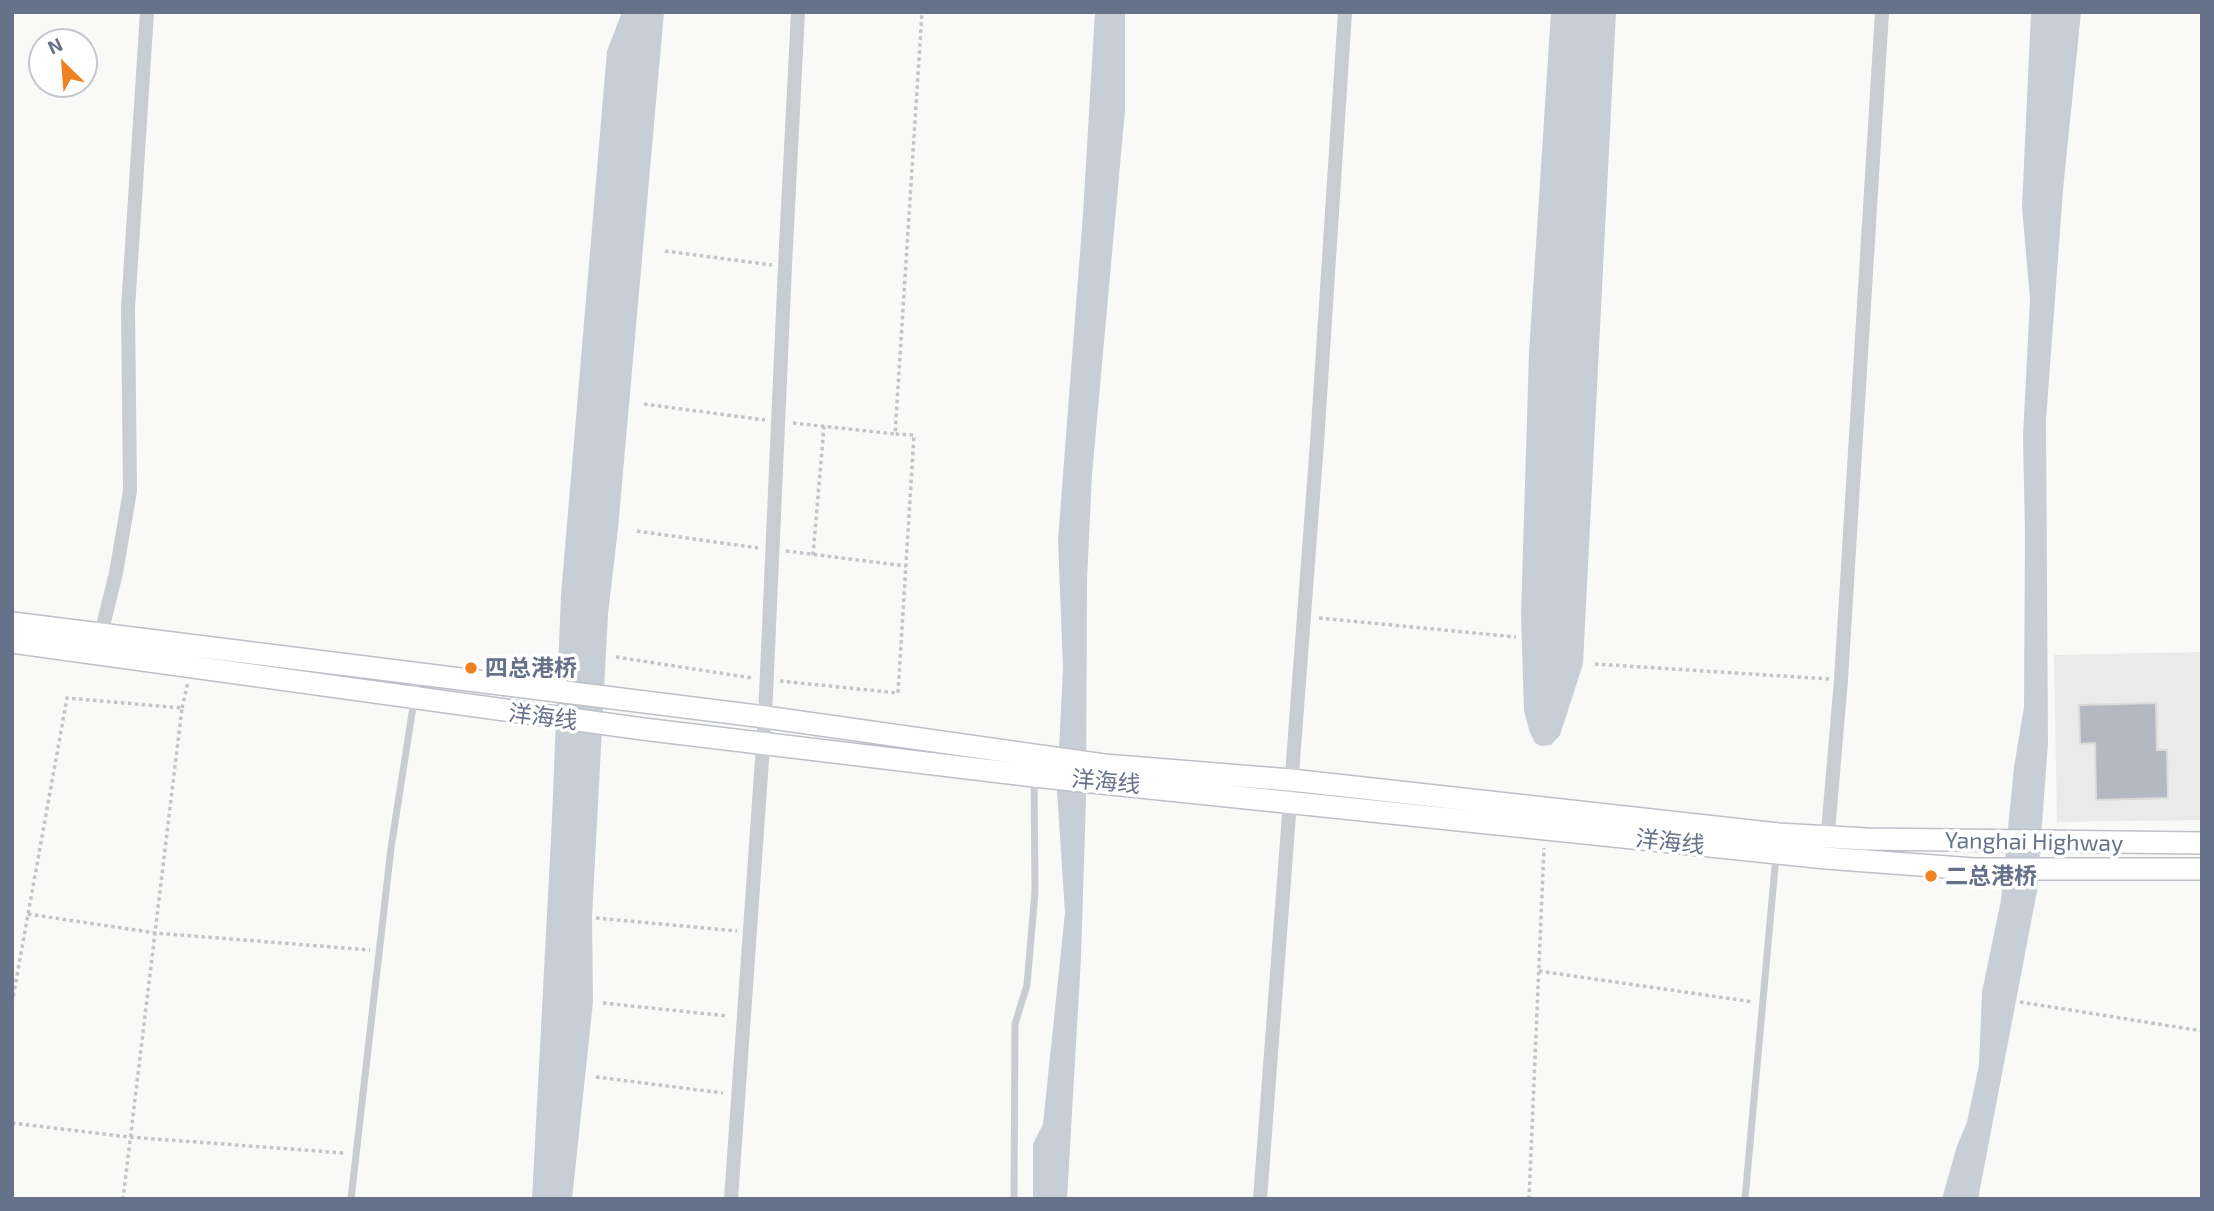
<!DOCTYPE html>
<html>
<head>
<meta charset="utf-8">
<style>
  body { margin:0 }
  #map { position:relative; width:2214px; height:1211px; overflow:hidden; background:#f9f9f7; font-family:"Exo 2",sans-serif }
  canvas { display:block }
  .frame { position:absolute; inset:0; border:14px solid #66728a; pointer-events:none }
  .north { position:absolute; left:28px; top:28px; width:70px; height:70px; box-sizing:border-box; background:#fff; border:2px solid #c2c7d0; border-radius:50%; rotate:335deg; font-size:19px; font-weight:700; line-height:28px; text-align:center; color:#66728a }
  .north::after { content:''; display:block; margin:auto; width:24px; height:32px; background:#ee8222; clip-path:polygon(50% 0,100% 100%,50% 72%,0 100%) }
</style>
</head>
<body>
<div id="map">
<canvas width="2214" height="1211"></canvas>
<div class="frame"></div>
<div class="north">N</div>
</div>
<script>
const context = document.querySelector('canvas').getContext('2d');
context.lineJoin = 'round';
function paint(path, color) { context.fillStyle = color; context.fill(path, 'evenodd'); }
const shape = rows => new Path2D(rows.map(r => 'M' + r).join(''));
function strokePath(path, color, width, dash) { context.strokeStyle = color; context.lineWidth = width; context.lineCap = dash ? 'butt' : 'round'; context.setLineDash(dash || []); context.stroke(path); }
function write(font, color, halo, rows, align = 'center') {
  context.font = font + ' "Exo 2","Noto Sans SC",sans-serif'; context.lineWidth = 7; context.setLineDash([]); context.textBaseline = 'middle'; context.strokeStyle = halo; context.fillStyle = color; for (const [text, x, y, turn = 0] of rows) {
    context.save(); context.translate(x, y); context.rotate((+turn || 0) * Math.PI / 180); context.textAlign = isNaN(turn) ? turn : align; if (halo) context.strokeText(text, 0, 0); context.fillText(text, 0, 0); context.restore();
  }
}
const built = shape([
  [2202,652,2202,820,2057,822,2054,655]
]);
const water = shape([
  [622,12,664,12,618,528,608,614,592,917,593,1002,572,1199,532,1199,552,819,561,595,607,51],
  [1095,12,1125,12,1125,110,1092,474,1087,579,1086,799,1081,957,1067,1199,1033,1199,1033,1144,1043,1124,1065,913,1057,791,1063,668,1058,540,1083,214],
  [1551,12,1616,12,1583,664,1560,735,1551,745,1541,746,1535,743,1530,733,1524,711,1521,615,1529,353],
  [2031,12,2081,12,2063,190,2046,420,2048,743,2037,891,1978,1199,1942,1199,1957,1146,1967,1122,1979,1065,1982,992,2001,900,2014,767,2024,707,2025,533,2023,436,2030,299,2022,207]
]);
const building = shape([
  [2156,703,2157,750,2167,750,2168,798,2096,800,2095,743,2080,744,2079,705,2156,703]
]);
const path = shape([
  [665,251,772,265],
  [644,404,765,420],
  [793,423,895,434],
  [637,531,758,548],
  [786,551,906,566],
  [813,555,824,426],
  [1319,618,1516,637],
  [616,657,752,678],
  [1595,664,1829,679],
  [780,681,898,693,914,435,895,434,922,12],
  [182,708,188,682],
  [28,914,155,933,370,950],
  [596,918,737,931],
  [1539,971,1753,1002],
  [2020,1002,2202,1031],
  [12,1003,67,698,182,708,123,1199],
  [603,1003,728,1016],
  [596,1077,723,1093],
  [12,1123,129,1137,344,1153],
  [1529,1199,1544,848]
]);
const service = shape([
  [351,1199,391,848,418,675],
  [1014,1199,1015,1024,1027,985,1035,892,1034,778],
  [1745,1199,1776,856]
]);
const minor = shape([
  [99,642,116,573,130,491,128,308,147,12],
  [1827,843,1841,680,1882,12],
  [731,1199,765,717,785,266,798,12],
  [1260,1199,1317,443,1345,12]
]);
const secondary = shape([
  [12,623,765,717,1104,765,1291,780,1778,834,1866,839,2202,843],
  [12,642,643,729,1034,776,1826,858,1974,869,2202,869]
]);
const markers = [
  [471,668,7,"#ee8222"],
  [1931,876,7,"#ee8222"]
];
const poiNames = [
  ["四总港桥",485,668],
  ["二总港桥",1945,876]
];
const streetNames = [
  ["洋海线",543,717,7],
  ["洋海线",1106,782,5],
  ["洋海线",1670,842,6],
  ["Yanghai Highway",2034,842,1]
];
paint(built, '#eaeaea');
paint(water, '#c8ced5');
paint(building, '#b4b9c1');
strokePath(building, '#dbdbd9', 2);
strokePath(secondary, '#bdc0c7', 24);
strokePath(path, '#c2c4c7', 3.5, [3.5, 3.5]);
strokePath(service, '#c9ccd0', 7);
strokePath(minor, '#c9ccd0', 14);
strokePath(secondary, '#fff', 21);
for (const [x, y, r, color] of markers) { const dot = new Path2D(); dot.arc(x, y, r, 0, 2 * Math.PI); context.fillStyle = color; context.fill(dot); strokePath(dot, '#fff', 2.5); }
write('bold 23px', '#66728a', '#fff', poiNames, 'left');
write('23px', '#66728a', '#fff', streetNames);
</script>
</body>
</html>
